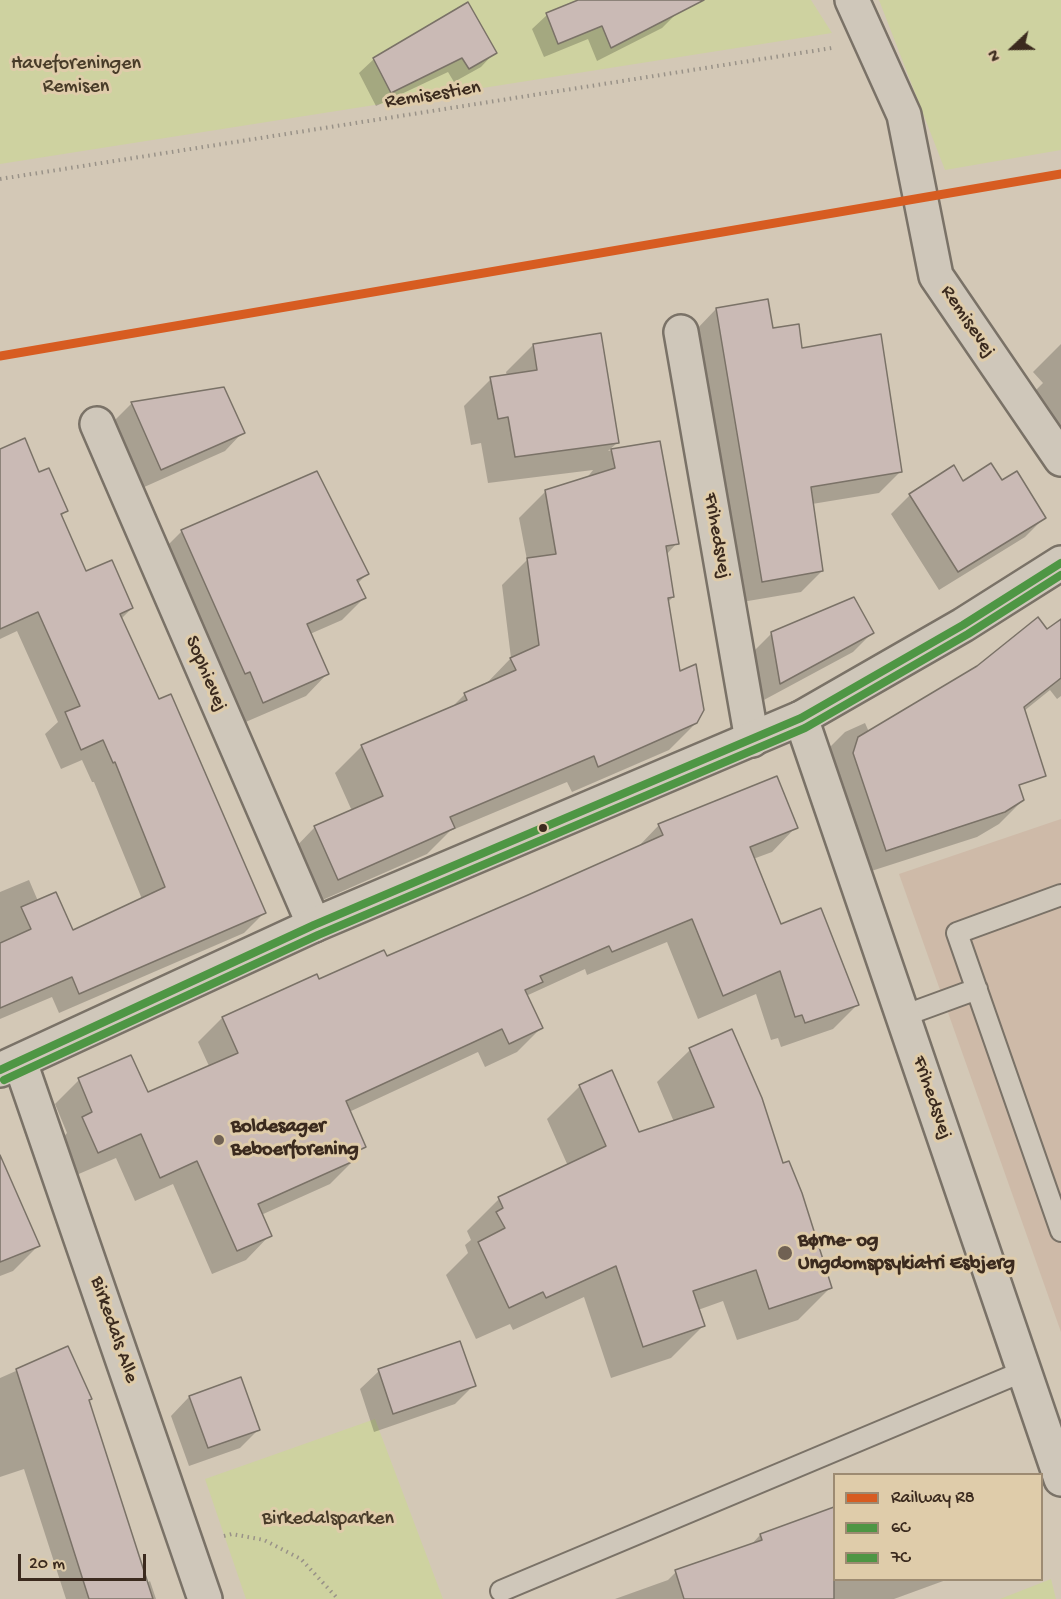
<!DOCTYPE html>
<html>
<head>
<meta charset="utf-8">
<style>
  body { margin:0 }
  #map { position:relative; width:1061px; height:1599px; overflow:hidden; background:#d3c8b6; font-family:"Gochi Hand",sans-serif }
  canvas { display:block }
  .legend { position:absolute; left:833px; top:1473px; width:210px; height:108px; box-sizing:border-box; background:#dfccaa; border:2px solid #9d8b72; margin:0; padding:8px 10px; list-style:none; font-size:18px; color:#3b2a1e }
  .legend li { display:flex; align-items:center; gap:12px; height:30px }
  .legend b { width:30px; border:2px solid #9d8b72 }
  .north { position:absolute; left:983px; top:18px; width:60px; height:60px; -webkit-text-stroke:4px #dfccaa; paint-order:stroke; rotate:248deg; font-size:16px; font-weight:700; line-height:24px; text-align:center; color:#3b2a1e }
  .north::after { content:''; display:block; margin:auto; width:21px; height:27px; background:#3b2a1e; clip-path:polygon(50% 0,100% 100%,50% 72%,0 100%) }
  .scale { position:absolute; left:18px; top:1554px; width:128px; height:27px; box-sizing:border-box; border:3px solid #3b2a1e; border-top:0; padding-left:8px; font-size:18px; line-height:21px; white-space:nowrap; color:#3b2a1e; -webkit-text-stroke:4px #dfccaa; paint-order:stroke }
</style>
</head>
<body>
<div id="map">
<canvas width="1061" height="1599"></canvas>
<ul class="legend">
<li><b style="height:8px;background:#d75c21"></b>Railway R8</li>
<li><b style="height:8px;background:#4e9644"></b>6C</li>
<li><b style="height:8px;background:#4e9644"></b>7C</li>
</ul>
<div class="north">N</div>
<div class="scale">20 m</div>
</div>
<script>
const context = document.querySelector('canvas').getContext('2d');
context.lineJoin = 'round';
function paint(path, color) { context.fillStyle = color; context.fill(path, 'evenodd'); }
const shape = rows => new Path2D(rows.map(r => 'M' + r).join(''));
function strokePath(path, color, width, dash) { context.strokeStyle = color; context.lineWidth = width; context.lineCap = dash ? 'butt' : 'round'; context.setLineDash(dash || []); context.stroke(path); }
function write(font, color, halo, rows, align = 'center') {
  context.font = font + ' "Gochi Hand",sans-serif'; context.lineWidth = 6; context.setLineDash([]); context.textBaseline = 'middle'; context.strokeStyle = halo; context.fillStyle = color; for (const [text, x, y, turn = 0] of rows) {
    context.save(); context.translate(x, y); context.rotate((+turn || 0) * Math.PI / 180); context.textAlign = isNaN(turn) ? turn : align; if (halo) context.strokeText(text, 0, 0); context.fillText(text, 0, 0); context.restore();
  }
}
const built = shape([
  [1061,819,1061,1332,899,874]
]);
const green = shape([
  [0,0,811,0,832,33,0,164],
  [879,0,1061,0,1061,150,945,170],
  [375,1419,443,1599,246,1599,205,1479],
  [1051,1579,1056,1599,1000,1599]
]);
const shadow = shape([
  [582,0,668,0,676,14,662,28,597,61,588,39,544,57,532,29,547,15],
  [495,52,481,67,454,82,448,72,376,106,359,73,374,59],
  [716,309,800,349,900,472,879,493,812,504,822,571,801,592,742,602,695,331],
  [1061,344,1061,432,1027,399,1043,383,1033,372],
  [533,345,617,443,608,451,659,442,677,543,666,555,673,597,668,602,679,673,696,723,669,750,572,792,567,782,450,831,427,854,311,905,289,854,315,827,352,811,335,773,362,746,451,708,465,694,484,686,511,658,502,585,527,560,519,518,546,491,586,479,593,470,488,483,481,443,471,445,464,406,491,379,507,376,506,372],
  [224,388,243,432,225,451,142,488,113,422,132,403],
  [0,451,38,474,66,511,61,516,85,573,132,608,121,619,158,701,264,913,244,933,59,1013,52,997,0,1019,0,892,29,880,38,901,72,932,142,899,94,782,92,782,82,760,61,769,45,734,58,722,17,631,0,639],
  [1002,482,1044,518,1025,537,939,590,891,514,910,495,963,483],
  [182,531,367,574,357,584,364,598,342,620,310,634,327,674,306,696,241,724,160,553],
  [1061,621,1061,696,1057,699,1050,690,1024,711,1001,739,1023,800,999,824,977,837,862,874,821,756,845,732,865,723,869,732],
  [772,633,872,633,853,652,762,701,753,652],
  [659,825,796,827,772,852,753,859,780,926,857,1005,833,1029,781,1047,778,1038,771,1040,756,994,698,1019,667,942,587,975,585,969,526,996,541,1028,517,1052,485,1067,478,1052,349,1112,364,1147,354,1157,355,1159,330,1184,261,1215,270,1235,246,1260,212,1274,173,1184,135,1201,116,1158,74,1176,59,1142,67,1133,55,1104,79,1080,147,1094,209,1066,198,1042,222,1018,317,976,319,981,386,958,636,849],
  [731,1031,831,1287,798,1320,737,1340,723,1301,698,1310,703,1326,671,1358,611,1378,584,1297,513,1330,510,1324,476,1339,446,1275,468,1253,465,1245,471,1240,467,1231,499,1199,568,1166,547,1119,580,1086,638,1134,674,1122,657,1082,690,1050],
  [0,1159,39,1245,13,1271,0,1276],
  [68,1348,146,1583,150,1581,156,1599,66,1599,24,1469,0,1477,0,1378],
  [379,1371,474,1385,455,1404,374,1432,360,1389],
  [189,1397,259,1429,240,1448,189,1466,171,1416],
  [834,1510,834,1580,946,1580,894,1599,615,1599,668,1580,676,1572,750,1546,760,1535]
]);
const building = shape([
  [578,0,704,0,611,48,602,26,558,44,546,13,578,0],
  [468,2,497,53,469,69,462,58,391,93,373,58,468,2],
  [768,299,773,328,799,324,802,348,881,334,902,472,811,487,823,571,762,582,716,308,768,299],
  [601,333,619,443,515,457,508,417,498,419,490,377,537,370,533,344,601,333],
  [224,387,245,433,161,470,131,402,224,387],
  [25,438,39,472,49,468,68,511,61,514,86,571,112,560,133,608,120,614,159,699,171,694,266,913,79,994,72,977,0,1008,0,943,31,929,21,907,56,892,73,930,165,887,115,762,113,763,103,740,81,750,65,712,80,706,38,612,0,629,0,449,25,438],
  [660,441,679,544,666,546,674,597,668,598,680,671,696,664,704,710,697,723,598,767,594,756,450,817,455,828,338,880,314,826,383,796,361,745,467,700,464,693,516,670,510,658,539,645,527,558,556,554,545,490,615,468,611,449,660,441],
  [991,463,1002,480,1017,471,1046,518,958,572,909,494,954,465,963,481,991,463],
  [317,471,369,574,357,580,366,598,307,624,329,674,263,703,250,672,245,674,181,530,317,471],
  [854,597,874,633,780,684,771,632,854,597],
  [1038,617,1047,629,1061,619,1061,678,1024,707,1046,776,1019,785,1024,800,1005,812,886,851,853,753,858,737,977,666,1038,617],
  [777,776,798,828,750,847,781,924,821,908,859,1005,805,1023,802,1015,795,1017,780,971,723,996,692,919,612,952,609,946,540,976,543,982,525,990,543,1028,509,1044,502,1029,346,1101,366,1147,353,1153,356,1160,258,1204,272,1236,237,1251,197,1161,160,1178,141,1134,98,1153,82,1117,92,1112,78,1078,131,1055,148,1092,238,1053,222,1017,317,974,319,979,384,950,387,956,528,895,663,835,658,824,777,776],
  [732,1029,762,1098,783,1163,789,1161,802,1193,832,1288,769,1309,756,1270,693,1291,705,1326,643,1347,616,1266,546,1298,543,1292,509,1308,478,1242,505,1228,496,1212,503,1208,498,1197,606,1146,579,1085,612,1070,639,1132,714,1107,689,1048,732,1029],
  [0,1155,40,1246,0,1262,0,1155],
  [460,1341,476,1386,393,1414,378,1369,460,1341],
  [68,1346,92,1399,89,1400,153,1599,89,1599,16,1369,68,1346],
  [241,1377,260,1430,208,1448,189,1396,241,1377],
  [834,1507,834,1599,684,1599,675,1570,762,1540,760,1534,834,1507]
]);
const path = shape([
  [0,179,832,48],
  [224,1536,232,1534,264,1540,301,1559,338,1599]
]);
const service = shape([
  [1061,895,957,933,1061,1231],
  [903,1016,977,989],
  [501,1591,1024,1371]
]);
const minor = shape([
  [852,0,904,115,936,276,1061,459],
  [681,332,752,740],
  [97,424,314,925],
  [801,718,1061,1479],
  [20,1062,205,1599]
]);
const tertiary = shape([
  [0,1070,314,925,801,718,963,625,1061,563]
]);
const bus1 = shape([
  [0,1070,314,925,801,718,963,625,1061,563]
]);
const bus2 = shape([
  [4,1080,318,935,805,728,968,634,1061,575]
]);
const rail1 = shape([
  [0,356,1061,174]
]);
const markers = [
  [543,828,5,"#3b2a1e"],
  [219,1140,6,"#706153"],
  [785,1253,8,"#706153"]
];
const parkNames = [
  ["Haveforeningen",76,65],
  ["Remisen",76,88],
  ["Birkedalsparken",328,1520]
];
const streetNames = [
  ["Remisestien",433,96,-9],
  ["Remisevej",967,322,56],
  ["Frihedsvej",716,536,80],
  ["Sophievej",205,674,67],
  ["Frihedsvej",931,1098,71],
  ["Birkedals Alle",113,1330,71]
];
const poiNames = [
  ["Boldesager",231,1128],
  ["Beboerforening",231,1151],
  ["Børne- og",798,1242],
  ["Ungdomspsykiatri Esbjerg",798,1265]
];
paint(built, '#cebaa8');
paint(green, '#ced2a0');
paint(shadow, '#0003');
paint(building, '#cabab5');
strokePath(building, '#7a7267', 1.5);
strokePath(service, '#7a7267', 24);
strokePath(minor, '#7a7267', 38);
strokePath(tertiary, '#7a7267', 38);
strokePath(path, '#999288', 4, [1.5, 4.5]);
strokePath(service, '#cfc7ba', 20);
strokePath(minor, '#cfc7ba', 33);
strokePath(tertiary, '#cfc7ba', 33);
strokePath(bus1, '#4e9644', 8);
strokePath(bus2, '#4e9644', 8);
strokePath(rail1, '#d75c21', 9);
for (const [x, y, r, color] of markers) { const dot = new Path2D(); dot.arc(x, y, r, 0, 2 * Math.PI); context.fillStyle = color; context.fill(dot); strokePath(dot, '#dfccaa', 2); }
write('20px', '#493c29', '#dfccaa', parkNames);
write('20px', '#3b2a1e', '#dfccaa', streetNames);
write('bold 20px', '#3b2a1e', '#dfccaa', poiNames, 'left');
</script>
</body>
</html>
